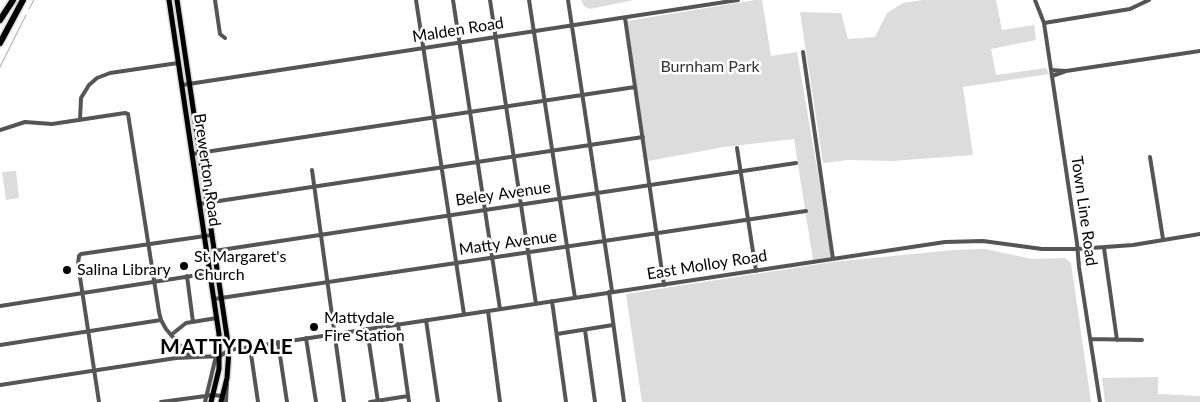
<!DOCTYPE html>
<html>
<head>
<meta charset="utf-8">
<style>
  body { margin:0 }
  canvas { display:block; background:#fff }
</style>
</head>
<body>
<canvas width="1200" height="402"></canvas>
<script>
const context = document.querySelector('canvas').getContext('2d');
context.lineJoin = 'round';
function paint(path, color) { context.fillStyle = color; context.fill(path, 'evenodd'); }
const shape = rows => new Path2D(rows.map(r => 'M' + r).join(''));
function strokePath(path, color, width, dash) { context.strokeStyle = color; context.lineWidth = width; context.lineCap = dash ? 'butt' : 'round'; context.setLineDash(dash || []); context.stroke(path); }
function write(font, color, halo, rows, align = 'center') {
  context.font = font + ' Lato,sans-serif'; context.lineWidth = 5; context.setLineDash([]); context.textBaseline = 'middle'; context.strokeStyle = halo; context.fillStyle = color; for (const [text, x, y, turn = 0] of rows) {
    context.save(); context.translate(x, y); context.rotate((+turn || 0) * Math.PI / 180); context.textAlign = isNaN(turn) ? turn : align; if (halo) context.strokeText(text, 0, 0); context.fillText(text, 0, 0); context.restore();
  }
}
const green = shape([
  [581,0,634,0,590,9,584,6],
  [755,0,762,0,771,56,797,52,832,256,829,257,813,260,794,139,724,147,648,161,627,21],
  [923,0,996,0,1002,30,1034,25,1036,40,991,49,996,75,1046,68,1049,74,963,87,973,155,892,161,848,160,823,163,800,12,841,13,848,39,875,37,887,13,903,3],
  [16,171,19,198,6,200,2,172],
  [985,249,1032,259,1065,258,1071,263,1091,402,642,402,626,294,833,262,953,250],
  [1158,377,1158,394,1200,396,1200,402,1105,402,1102,378]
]);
const stream = shape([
  [29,9,34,0],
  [0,67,26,15]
]);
const minor = shape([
  [215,0,220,34,225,38],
  [416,0,464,314],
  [453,0,500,309],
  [490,0,536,304],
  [529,0,575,298],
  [568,0,612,291],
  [1035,0,1044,23,1077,243,1079,267,1100,402],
  [625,18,664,285],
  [1044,23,1130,9,1149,0],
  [803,52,833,259],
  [1051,70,1066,71],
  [1052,76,1066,71,1200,51],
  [182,85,738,0],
  [80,120,81,98,89,85,97,78,110,73,178,63],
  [0,130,25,122,52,124,125,113,128,114,159,312,161,320,166,329,190,357],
  [737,148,756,271],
  [192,154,635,87],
  [1150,157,1163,239],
  [312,170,344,402],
  [199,204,643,137],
  [1104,248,1117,340],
  [214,251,796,163],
  [187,276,193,322],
  [609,292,624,402],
  [214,299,806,211],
  [552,301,566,402],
  [0,306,217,272],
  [488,311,500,402],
  [426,320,438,402],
  [398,324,409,402],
  [367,329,378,402],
  [585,330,595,402],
  [557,334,613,325],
  [171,335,186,323,217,318],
  [306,338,316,402],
  [1091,339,1142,340],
  [278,342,287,402],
  [0,345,161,320],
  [250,347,258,402],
  [0,385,176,358,220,356,229,350,250,347,945,242,983,241,1042,249,1077,249,1133,245,1200,234],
  [99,402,78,264,79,256,81,254,212,235],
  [161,402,213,395,223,396],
  [205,402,216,356],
  [226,402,227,384],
  [370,402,408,396]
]);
const major = shape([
  [169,0,219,334,219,369,211,402],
  [177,0,229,350,227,378,221,402]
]);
const highway = shape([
  [0,20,13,0],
  [0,43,23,0]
]);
const markers = [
  [184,266,5,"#000"],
  [67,270,5,"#000"],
  [314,327,5,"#000"]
];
const streetNames = [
  ["Malden Road",458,30,-9],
  ["Brewerton Road",207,170,82],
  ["Beley Avenue",503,194,-8],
  ["Town Line Road",1084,211,82],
  ["Matty Avenue",508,243,-8],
  ["East Molloy Road",707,265,-9]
];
const parkNames = [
  ["Burnham Park",710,67]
];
const poiNames = [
  ["St Margaret's",194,257],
  ["Church",194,275],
  ["Salina Library",77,270],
  ["Mattydale",324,318],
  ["Fire Station",324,336]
];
const districtNames = [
  ["MATTYDALE",227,347]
];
paint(green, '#dcdcdc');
strokePath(stream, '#a3a3a3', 1);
strokePath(major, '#dbdbdb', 8);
strokePath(highway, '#dbdbdb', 9);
strokePath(minor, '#555', 4);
strokePath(major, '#000', 5);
strokePath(highway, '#000', 6);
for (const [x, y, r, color] of markers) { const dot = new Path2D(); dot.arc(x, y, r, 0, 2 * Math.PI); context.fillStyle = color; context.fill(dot); strokePath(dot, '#fff', 2); }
write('16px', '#000', '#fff', streetNames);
write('16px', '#333', '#fff', parkNames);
write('16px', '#000', '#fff', poiNames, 'left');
context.letterSpacing = '1px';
write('bold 21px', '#000', '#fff', districtNames);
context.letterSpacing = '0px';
</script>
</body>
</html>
